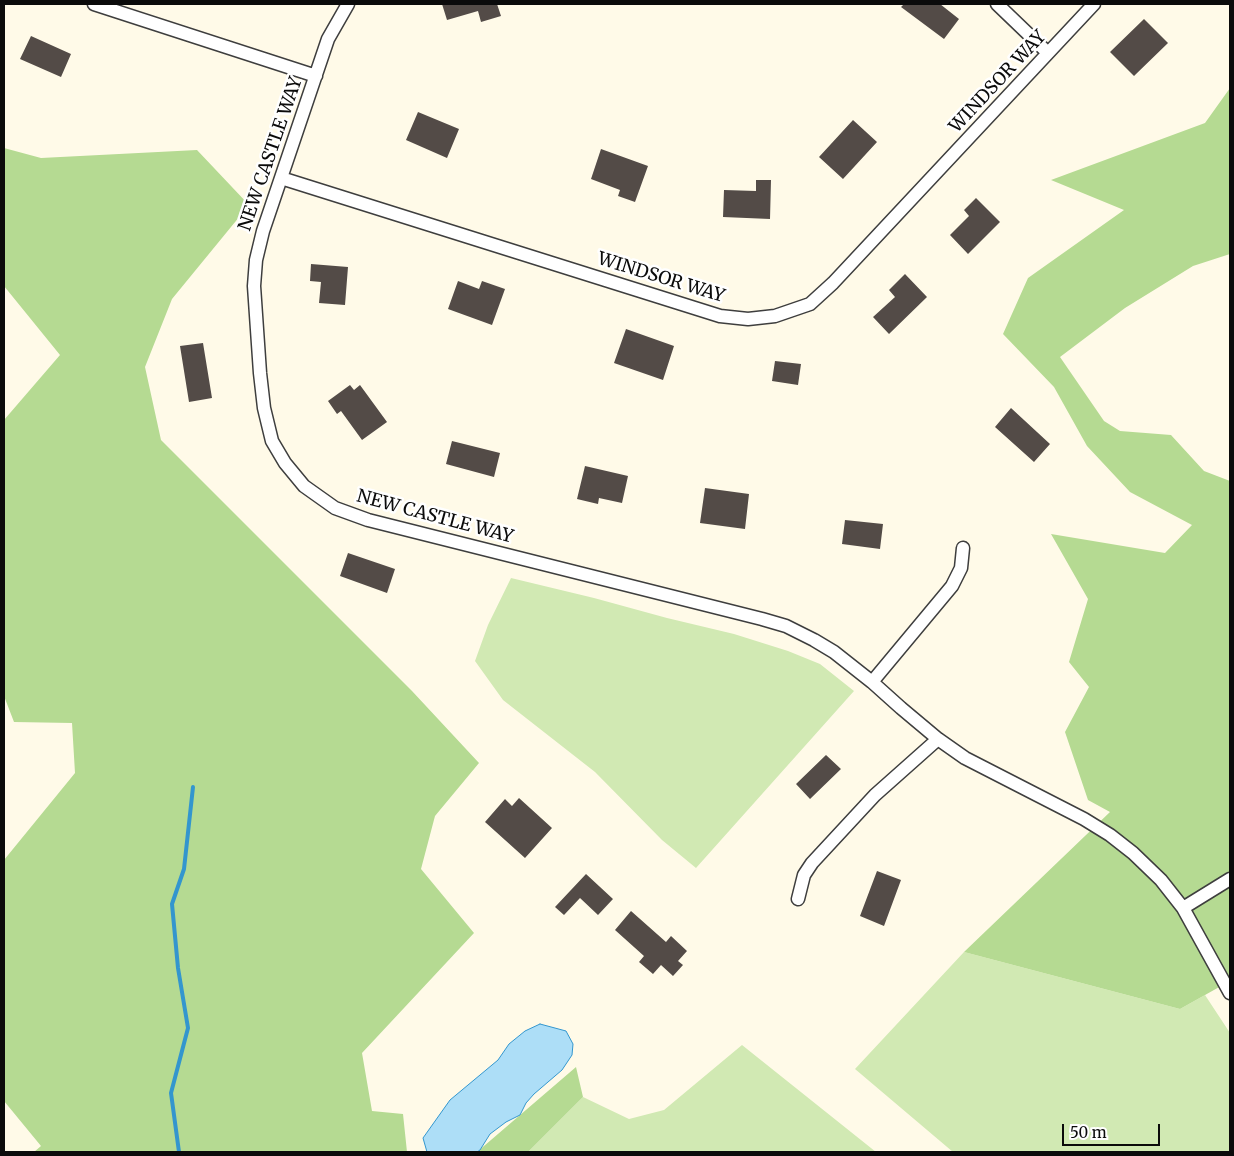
<!DOCTYPE html>
<html>
<head>
<meta charset="utf-8">
<style>
  body { margin:0 }
  #map { position:relative; width:1234px; height:1156px; overflow:hidden; background:#fffae8; font-family:Merriweather,serif }
  canvas { display:block }
  .frame { position:absolute; inset:0; border:5px solid #0b0b0b; pointer-events:none }
  .scale { position:absolute; left:1062px; top:1124px; width:98px; height:22px; box-sizing:border-box; border:2px solid #0b0b0b; border-top:0; padding-left:6px; font-size:15px; line-height:18px; white-space:nowrap; color:#0b0b0b; -webkit-text-stroke:4px #fff; paint-order:stroke }
</style>
</head>
<body>
<div id="map">
<canvas width="1234" height="1156"></canvas>
<div class="frame"></div>
<div class="scale">50 m</div>
</div>
<script>
const context = document.querySelector('canvas').getContext('2d');
context.lineJoin = 'round';
function paint(path, color) { context.fillStyle = color; context.fill(path, 'evenodd'); }
const shape = rows => new Path2D(rows.map(r => 'M' + r).join(''));
function strokePath(path, color, width, dash) { context.strokeStyle = color; context.lineWidth = width; context.lineCap = dash ? 'butt' : 'round'; context.setLineDash(dash || []); context.stroke(path); }
function write(font, color, halo, rows, align = 'center') {
  context.font = font + ' Merriweather,serif'; context.lineWidth = 5; context.setLineDash([]); context.textBaseline = 'middle'; context.strokeStyle = halo; context.fillStyle = color; for (const [text, x, y, turn = 0] of rows) {
    context.save(); context.translate(x, y); context.rotate((+turn || 0) * Math.PI / 180); context.textAlign = isNaN(turn) ? turn : align; if (halo) context.strokeText(text, 0, 0); context.fillText(text, 0, 0); context.restore();
  }
}
const green = shape([
  [511,578,594,598,667,618,734,634,788,651,820,664,854,691,696,868,662,840,595,772,503,700,475,661,488,625],
  [964,952,1180,1009,1205,995,1230,1033,1230,1152,953,1152,855,1069],
  [742,1045,876,1152,528,1152,583,1097,629,1119,664,1110]
]);
const forest = shape([
  [1230,88,1230,254,1193,266,1125,308,1060,357,1104,421,1120,431,1171,435,1204,471,1230,481,1230,981,1180,1009,964,952,1110,812,1088,800,1065,732,1089,687,1069,662,1088,599,1051,534,1165,553,1192,525,1130,492,1087,446,1054,387,1003,334,1028,278,1124,210,1051,180,1205,123],
  [4,148,41,158,197,150,249,205,172,299,145,367,161,440,412,691,479,763,435,816,421,869,474,933,362,1053,372,1111,403,1114,407,1152,34,1152,41,1146,4,1101,4,860,75,773,72,723,14,722,4,696,4,420,60,355,4,286],
  [576,1067,583,1097,528,1152,477,1152]
]);
const water = shape([
  [540,1024,566,1031,573,1044,572,1055,562,1070,534,1094,526,1103,520,1115,506,1122,490,1134,480,1150,477,1152,427,1152,423,1138,450,1100,498,1060,509,1044,525,1031,540,1024]
]);
const stream = shape([
  [179,1152,171,1093,188,1028,178,968,172,904,184,869,193,787]
]);
const building = shape([
  [442,4,497,4,501,16,481,22,478,11,447,20],
  [904,4,940,4,959,19,944,39,901,7],
  [1144,19,1168,43,1134,76,1110,52],
  [31,36,71,54,61,77,20,59],
  [418,112,459,129,447,158,406,140],
  [853,120,877,142,843,179,819,157],
  [601,149,648,166,635,202,618,196,620,190,591,179],
  [756,180,771,180,770,219,723,217,724,190,756,191],
  [976,198,1000,222,968,254,950,235,969,216,964,210],
  [311,264,348,267,345,305,319,303,321,282,310,281],
  [905,274,927,297,889,334,873,317,895,297,889,290],
  [458,281,479,289,482,281,505,289,492,325,448,309],
  [626,329,674,346,663,380,614,363],
  [203,343,212,398,189,402,180,346],
  [775,361,801,364,798,385,772,381],
  [350,385,354,390,360,385,387,422,362,440,341,411,337,414,328,401],
  [1011,408,1050,444,1034,462,995,427],
  [452,441,500,453,494,477,446,464],
  [585,466,628,476,622,503,599,498,598,504,577,499],
  [705,488,749,494,745,529,700,523],
  [845,520,883,524,880,549,842,544],
  [348,553,395,569,387,593,340,576],
  [826,755,841,769,810,799,796,784],
  [519,798,552,828,525,858,485,822,505,799,512,806],
  [877,871,901,880,884,926,860,916],
  [586,874,613,899,598,915,580,898,564,915,555,907],
  [631,911,666,942,671,936,687,951,678,961,683,965,673,976,661,965,653,974,639,962,644,956,615,930]
]);
const minor = shape([
  [94,4,316,76],
  [348,4,328,39,263,231,256,260,254,286,260,373,264,408,272,441,285,463,304,486,335,508,368,520,762,619,786,626,814,640,834,652,872,682,901,708,938,739,965,758,1084,819,1110,835,1133,853,1161,880,1183,908,1230,993],
  [997,4,1048,53],
  [281,178,720,316,748,319,775,316,810,304,833,283,1094,4],
  [872,682,952,586,961,568,963,548],
  [798,899,804,875,812,863,875,795,938,739],
  [1183,908,1230,879]
]);
const streetNames = [
  ["WINDSOR WAY",998,82,-47],
  ["NEW CASTLE WAY",271,154,-71],
  ["WINDSOR WAY",661,278,17],
  ["NEW CASTLE WAY",435,517,15]
];
paint(green, '#d1e9b3');
paint(forest, '#b5da92');
paint(water, '#addef7');
strokePath(water, '#3396ce', 1);
strokePath(stream, '#3396ce', 4);
paint(building, '#534b47');
strokePath(minor, '#3e3e3e', 15);
strokePath(minor, '#fff', 12);
write('18px', '#0b0b0b', '#fff', streetNames);
</script>
</body>
</html>
